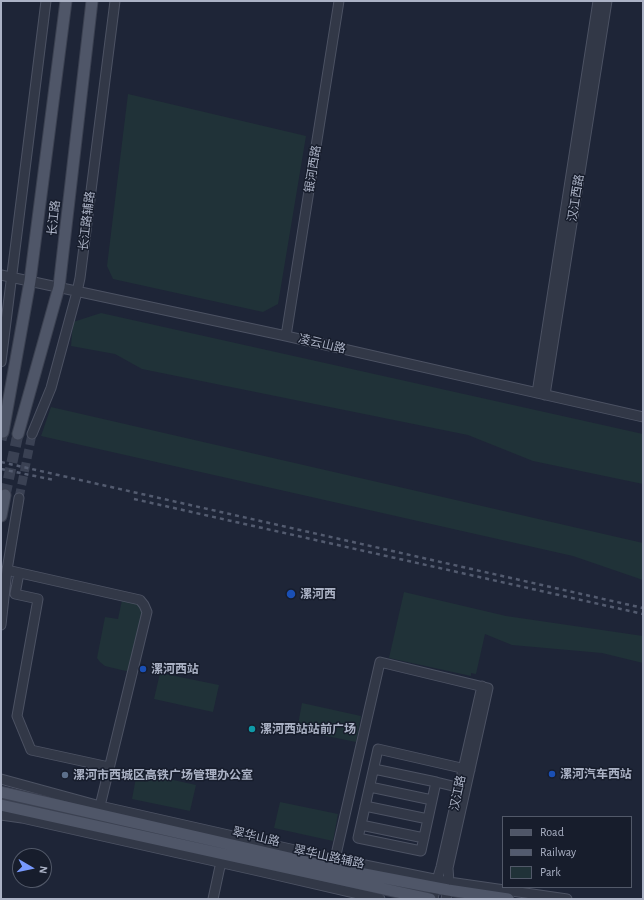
<!DOCTYPE html>
<html>
<head>
<meta charset="utf-8">
<style>
  body { margin:0 }
  #map { position:relative; width:644px; height:900px; overflow:hidden; background:#1e2537; font-family:"Alegreya Sans",sans-serif }
  canvas { display:block }
  .frame { position:absolute; inset:0; border:2px solid #abb2c5; pointer-events:none }
  .legend { position:absolute; left:502px; top:816px; width:130px; height:72px; box-sizing:border-box; background:#171d2c; border:1px solid #525969; margin:0; padding:5px 7px; list-style:none; font-size:12px; color:#abb2c5 }
  .legend li { display:flex; align-items:center; gap:8px; height:20px }
  .legend b { width:20px; border:1px solid #525969 }
  .north { position:absolute; left:12px; top:848px; width:40px; height:40px; box-sizing:border-box; background:#171d2c; border:1px solid #525969; border-radius:50%; rotate:99deg; font-size:11px; font-weight:700; line-height:16px; text-align:center; color:#abb2c5 }
  .north::after { content:''; display:block; margin:auto; width:14px; height:18px; background:#7899fd; clip-path:polygon(50% 0,100% 100%,50% 72%,0 100%) }
</style>
</head>
<body>
<div id="map">
<canvas width="644" height="900"></canvas>
<div class="frame"></div>
<ul class="legend">
<li><b style="height:5px;background:#4f5668"></b>Road</li>
<li><b style="height:5px;background:#535b6f"></b>Railway</li>
<li><b style="height:11px;background:#203238"></b>Park</li>
</ul>
<div class="north">N</div>
</div>
<script>
const context = document.querySelector('canvas').getContext('2d');
context.lineJoin = 'round';
function paint(path, color) { context.fillStyle = color; context.fill(path, 'evenodd'); }
const shape = rows => new Path2D(rows.map(r => 'M' + r).join(''));
function strokePath(path, color, width, dash) { context.strokeStyle = color; context.lineWidth = width; context.lineCap = dash ? 'butt' : 'round'; context.setLineDash(dash || []); context.stroke(path); }
function write(font, color, halo, rows, align = 'center') {
  context.font = font + ' "Alegreya Sans","Noto Sans SC",sans-serif'; context.lineWidth = 3; context.setLineDash([]); context.textBaseline = 'middle'; context.strokeStyle = halo; context.fillStyle = color; for (const [text, x, y, turn = 0] of rows) {
    context.save(); context.translate(x, y); context.rotate((+turn || 0) * Math.PI / 180); context.textAlign = isNaN(turn) ? turn : align; if (halo) context.strokeText(text, 0, 0); context.fillText(text, 0, 0); context.restore();
  }
}
const green = shape([
  [128,94,306,136,278,304,263,312,113,279,107,266],
  [101,313,643,434,643,484,533,461,468,435,142,369,115,354,71,346,73,322],
  [51,407,643,543,643,580,573,556,41,436],
  [404,592,506,616,643,636,643,663,602,653,512,645,485,634,476,674,471,673,471,676,389,658],
  [122,600,138,603,144,611,130,672,105,666,100,662,97,658,105,617,118,619],
  [160,673,219,685,213,712,154,699],
  [302,703,361,716,356,742,297,730],
  [137,772,196,785,190,811,132,799],
  [280,802,338,814,333,841,274,828]
]);
const minorTunnel = shape([
  [19,498,32,434]
]);
const majorTunnel = shape([
  [1,440,3,432],
  [5,495,18,434]
]);
const minor = shape([
  [1,275,286,336,643,417],
  [286,336,339,1],
  [1,362,46,1],
  [537,393,598,1],
  [545,395,607,1],
  [32,434,51,388,77,292,80,278,115,1],
  [7,570,140,600,144,605,147,612,100,806],
  [19,573,15,594,38,599,17,716,31,750,109,767],
  [1,625,7,570,19,498],
  [374,769,436,782],
  [1,779,100,806,335,859,449,882,567,899],
  [370,787,432,800],
  [465,789,436,782,421,851,358,838,378,749,470,770],
  [365,806,428,819],
  [1,815,22,818,263,872,380,899],
  [361,825,424,838],
  [335,859,380,662,488,688,448,868,449,882,446,899],
  [213,899,222,857],
  [433,899,437,880,441,867,482,686]
]);
const major = shape([
  [3,432,30,281,66,1],
  [18,434,59,287,92,1],
  [1,516,5,495],
  [1,792,333,868,448,890,508,899],
  [1,805,223,854,430,899]
]);
const rail = shape([
  [1,462,643,608],
  [1,469,54,480],
  [134,499,643,614]
]);
const markers = [
  [291,594,5,"#1a4fb4"],
  [143,669,4,"#1a4fb4"],
  [252,729,4,"#0f9aa8"],
  [552,774,4,"#1a4fb4"],
  [65,775,4,"#5c6f8a"]
];
const streetNames = [
  ["银河西路",313,169,-81],
  ["汉江西路",576,198,-81],
  ["长江路",54,218,-84],
  ["长江路辅路",87,221,-83],
  ["凌云山路",322,344,13],
  ["汉江路",458,793,-78],
  ["翠华山路",256,837,13],
  ["翠华山路辅路",329,857,12]
];
const poiNames = [
  ["漯河西",300,594],
  ["漯河西站",151,669],
  ["漯河西站站前广场",260,729],
  ["漯河汽车西站",560,774],
  ["漯河市西城区高铁广场管理办公室",73,775]
];
paint(green, '#203238');
strokePath(minorTunnel, '#3a4153', 9, [9, 4.5]);
strokePath(majorTunnel, '#3a4153', 11, [11, 5.5]);
strokePath(minor, '#4c5263', 11);
strokePath(major, '#3b4151', 13);
strokePath(minor, '#323847', 9);
strokePath(major, '#4f5668', 11);
strokePath(rail, '#535b6f', 2.5, [4, 4]);
for (const [x, y, r, color] of markers) { const dot = new Path2D(); dot.arc(x, y, r, 0, 2 * Math.PI); context.fillStyle = color; context.fill(dot); strokePath(dot, '#171d2c', 1.5); }
write('12px', '#abb2c5', '#171d2c', streetNames);
write('bold 12px', '#abb2c5', '#171d2c', poiNames, 'left');
</script>
</body>
</html>
